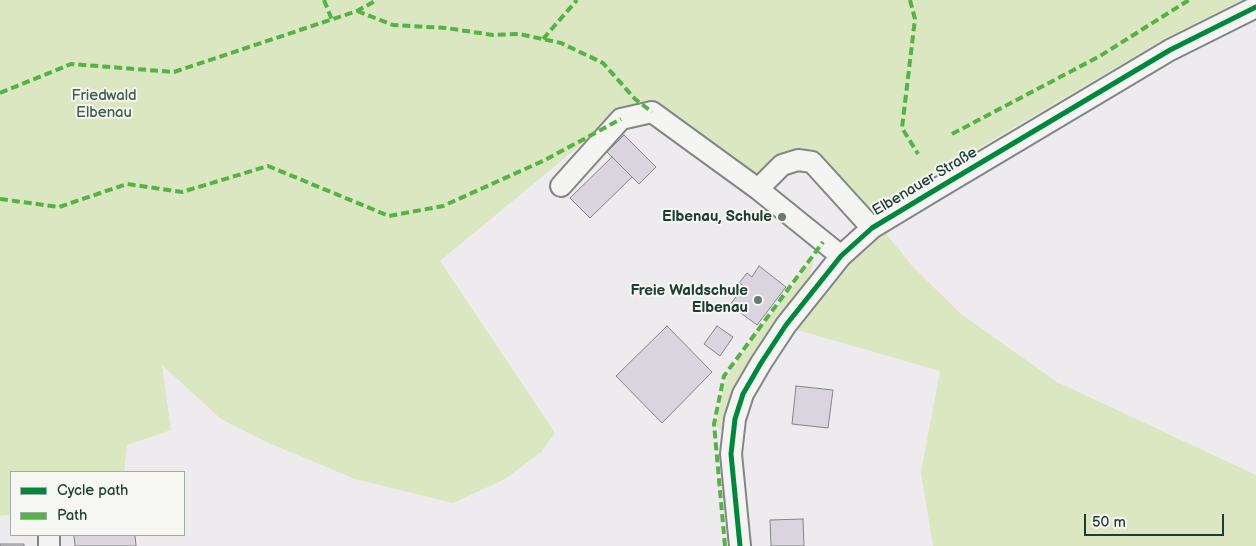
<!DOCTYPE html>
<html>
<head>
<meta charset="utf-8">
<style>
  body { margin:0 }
  #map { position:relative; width:1256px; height:546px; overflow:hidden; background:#eeebee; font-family:"Balsamiq Sans",sans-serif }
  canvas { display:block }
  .legend { position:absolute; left:10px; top:471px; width:175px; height:65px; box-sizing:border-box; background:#f6f6f2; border:1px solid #a0aca6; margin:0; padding:6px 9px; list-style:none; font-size:15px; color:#1f3d34 }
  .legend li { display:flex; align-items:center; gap:10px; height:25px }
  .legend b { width:25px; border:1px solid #a0aca6 }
  .scale { position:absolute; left:1084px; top:514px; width:140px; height:22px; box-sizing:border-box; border:2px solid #1f3d34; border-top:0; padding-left:6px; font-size:15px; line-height:18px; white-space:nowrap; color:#1f3d34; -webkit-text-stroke:4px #f6f6f2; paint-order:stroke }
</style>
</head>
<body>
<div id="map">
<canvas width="1256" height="546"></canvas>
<ul class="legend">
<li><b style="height:6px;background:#00873e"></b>Cycle path</li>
<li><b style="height:6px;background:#55b346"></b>Path</li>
</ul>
<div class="scale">50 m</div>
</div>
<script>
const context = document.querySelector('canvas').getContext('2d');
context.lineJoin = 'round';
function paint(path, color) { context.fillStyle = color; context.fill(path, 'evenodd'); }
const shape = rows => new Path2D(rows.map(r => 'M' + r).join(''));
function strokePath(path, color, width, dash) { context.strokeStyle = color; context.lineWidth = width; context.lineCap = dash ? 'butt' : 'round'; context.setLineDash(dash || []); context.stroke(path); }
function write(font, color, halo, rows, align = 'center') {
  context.font = font + ' "Balsamiq Sans",sans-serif'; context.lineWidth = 4; context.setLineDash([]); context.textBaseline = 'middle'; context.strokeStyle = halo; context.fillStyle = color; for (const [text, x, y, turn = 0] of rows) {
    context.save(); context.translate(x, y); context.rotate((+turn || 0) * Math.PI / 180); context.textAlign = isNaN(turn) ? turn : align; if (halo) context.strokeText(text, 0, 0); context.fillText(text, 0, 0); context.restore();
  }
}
const green = shape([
  [0,0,1242,0,1164,39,867,214,811,153,789,150,763,180,651,103,613,118,440,261,555,433,541,452,505,479,453,503,355,479,271,444,221,419,162,365,171,430,127,445,124,472,11,472,11,515,0,516],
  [884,231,913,267,961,314,1057,382,1256,475,1256,546,933,546,921,473,940,371,794,329,847,262],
  [814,259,808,280,777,322,728,410,723,432,716,426,725,383,729,374,757,332]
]);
const building = shape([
  [624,135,656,167,639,184,607,152,624,135],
  [612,157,632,177,590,218,570,198,612,157],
  [759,266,786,287,757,325,730,305,744,286,739,283,747,273,752,277,759,266],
  [667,326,712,372,662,423,616,376,667,326],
  [717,326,733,337,720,356,704,344,717,326],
  [796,386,833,390,828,428,792,424,796,386],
  [803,519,804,546,771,546,770,520,803,519],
  [74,535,135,535,136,546,75,546,74,535],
  [0,544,24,544,24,546,0,546,0,544]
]);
const minor = shape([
  [561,186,621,119,652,112,758,189],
  [841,256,758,189,782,165,798,160,812,162,872,228],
  [49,537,49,546],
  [740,546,731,454,735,419,743,394,761,363,786,325,841,256,872,228,940,187,1170,50,1256,7]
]);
const quiet = shape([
  [324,0,332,20],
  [910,0,915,19,902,128,918,154],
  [357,11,393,25,446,28,493,35,519,34,561,43,603,63,635,99,652,112],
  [543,39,577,0],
  [0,93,71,64,174,72,357,11,377,0],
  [952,134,1100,56,1189,0],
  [0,199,59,207,127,184,182,192,268,166,389,216,443,206,545,160,621,119],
  [725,546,714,424,724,376,823,242]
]);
const cycleway = shape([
  [740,546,731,454,735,419,743,394,761,363,786,325,841,256,872,228,940,187,1170,50,1256,7]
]);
const markers = [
  [782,217,5,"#677a75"],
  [758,300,5,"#677a75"]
];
const parkNames = [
  ["Friedwald",104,96],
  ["Elbenau",104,113]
];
const streetNames = [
  ["Elbenauer Straße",925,182,-31]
];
const poiNames = [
  ["Elbenau, Schule",772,217],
  ["Freie Waldschule",748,291],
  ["Elbenau",748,308]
];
paint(green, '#dae7c0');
paint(building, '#dad4de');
strokePath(building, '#828686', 1);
strokePath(minor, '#828686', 24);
strokePath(minor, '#f4f4f2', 20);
strokePath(quiet, '#55b346', 4, [8, 4]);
strokePath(cycleway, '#00873e', 5);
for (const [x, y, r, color] of markers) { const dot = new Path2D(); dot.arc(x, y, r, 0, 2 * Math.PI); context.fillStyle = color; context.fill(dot); strokePath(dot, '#f6f6f2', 2); }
write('15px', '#415e49', '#f6f6f2', parkNames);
write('15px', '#1f3d34', '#f6f6f2', streetNames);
write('bold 15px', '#1f3d34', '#f6f6f2', poiNames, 'right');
</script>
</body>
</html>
